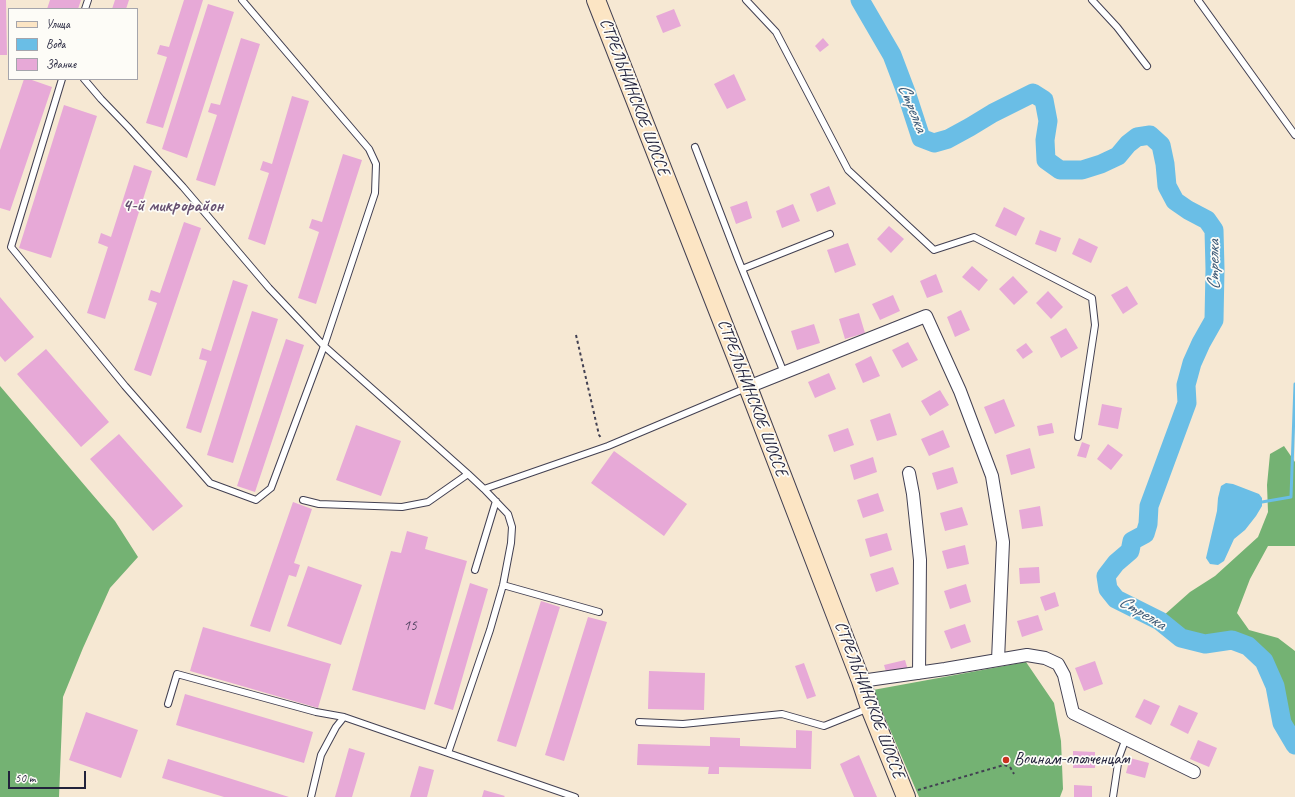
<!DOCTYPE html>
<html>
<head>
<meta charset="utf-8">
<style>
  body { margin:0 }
  #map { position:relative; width:1295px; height:797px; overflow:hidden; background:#f6e8d3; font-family:Caveat,sans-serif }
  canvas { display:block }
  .legend { position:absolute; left:8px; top:8px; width:130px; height:72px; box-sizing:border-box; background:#fdfcf7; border:1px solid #a5a5ac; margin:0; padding:5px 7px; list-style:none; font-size:12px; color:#22223b }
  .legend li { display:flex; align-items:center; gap:8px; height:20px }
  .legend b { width:20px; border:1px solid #a5a5ac }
  .scale { position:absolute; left:8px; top:771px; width:78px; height:18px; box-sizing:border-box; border:2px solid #22223b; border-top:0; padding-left:5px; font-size:12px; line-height:14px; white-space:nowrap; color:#22223b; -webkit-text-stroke:3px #fdfcf7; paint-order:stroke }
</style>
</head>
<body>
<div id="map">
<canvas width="1295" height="797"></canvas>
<ul class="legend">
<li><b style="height:5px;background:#fce5c4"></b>Улица</li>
<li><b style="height:11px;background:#6abee6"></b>Вода</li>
<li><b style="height:11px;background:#e7a9d7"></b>Здание</li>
</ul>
<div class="scale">50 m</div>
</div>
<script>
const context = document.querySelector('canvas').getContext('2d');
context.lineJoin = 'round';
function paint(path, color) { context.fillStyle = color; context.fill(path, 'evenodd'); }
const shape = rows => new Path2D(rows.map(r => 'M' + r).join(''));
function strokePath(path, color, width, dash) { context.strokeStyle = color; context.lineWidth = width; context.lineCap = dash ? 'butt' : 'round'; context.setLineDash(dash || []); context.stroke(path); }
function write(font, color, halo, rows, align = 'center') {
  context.font = font + ' Caveat,sans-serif'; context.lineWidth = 3.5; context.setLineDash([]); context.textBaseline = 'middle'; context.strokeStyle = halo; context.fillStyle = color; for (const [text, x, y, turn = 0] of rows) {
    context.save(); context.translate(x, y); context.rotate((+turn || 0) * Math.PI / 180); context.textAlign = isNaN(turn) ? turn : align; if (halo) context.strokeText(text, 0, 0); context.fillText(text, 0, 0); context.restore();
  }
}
const forest = shape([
  [0,386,115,521,138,557,110,588,83,648,63,697,59,797,0,797],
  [1284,446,1295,462,1295,546,1268,546,1250,579,1237,613,1249,630,1278,638,1295,651,1295,737,1291,732,1274,666,1263,653,1247,646,1220,649,1195,642,1163,616,1190,592,1215,576,1258,537,1268,512,1267,485,1270,454],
  [1026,662,1054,703,1061,741,1063,789,1060,797,919,797,873,690]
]);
const water = shape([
  [1226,483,1233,484,1259,494,1262,498,1262,506,1256,516,1245,530,1234,539,1224,561,1218,565,1210,564,1206,558,1217,511,1218,498,1221,486]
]);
const stream = shape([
  [1262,502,1291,497,1295,384]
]);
const river = shape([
  [860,0,892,55,906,92,921,138,934,143,948,139,970,127,993,113,1033,93,1044,100,1048,121,1045,140,1046,160,1060,170,1082,170,1101,164,1118,156,1128,144,1137,137,1150,135,1161,145,1165,164,1167,186,1175,201,1188,210,1207,220,1214,230,1215,269,1214,320,1201,343,1192,363,1186,385,1187,403,1149,506,1148,524,1145,534,1132,541,1130,551,1116,563,1106,576,1108,589,1116,599,1160,621,1181,638,1205,644,1232,640,1248,646,1264,661,1275,686,1282,723,1295,745]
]);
const building = shape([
  [0,0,6,0,7,55,0,55],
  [50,0,81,0,78,9,47,9],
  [115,0,129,0,126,9,112,9],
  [184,0,203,0,163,128,146,123,167,57,157,54,160,45,169,47],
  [208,4,234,12,187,158,162,149],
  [674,9,681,26,663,33,656,16],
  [241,38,260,44,215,186,196,180,217,115,208,112,211,103,220,105],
  [823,38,829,45,820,52,815,46],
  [734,74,746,100,727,109,714,84],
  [24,79,29,79,52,87,10,211,0,208,0,150],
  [292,96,309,101,265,245,248,239,269,173,260,170,263,161,272,164],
  [64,105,97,116,51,258,19,248],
  [343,154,362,160,316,304,298,298,319,232,309,228,312,219,322,222],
  [134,165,152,171,105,319,87,313,108,247,98,243,101,233,111,237],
  [829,186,836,204,817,212,810,194],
  [747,201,752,218,736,224,730,207],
  [793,204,800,221,782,228,776,211],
  [1004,207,1025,218,1016,236,995,226],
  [184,222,201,228,151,376,134,370,157,303,148,300,151,290,160,293],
  [889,226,904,239,891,253,877,239],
  [1040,230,1061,238,1056,252,1035,244],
  [1079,238,1098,247,1091,263,1072,254],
  [848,243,856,265,835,273,827,250],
  [972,266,988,280,979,291,962,277],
  [936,274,943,292,927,298,920,281],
  [1013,276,1028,292,1014,305,999,289],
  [233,280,248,285,201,433,186,428,207,361,199,359,202,348,211,351],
  [1127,286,1138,304,1123,314,1111,295],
  [1048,291,1063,307,1051,319,1036,303],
  [893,295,900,311,880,320,872,304],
  [0,297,34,337,5,362,0,356],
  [961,310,970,330,955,337,947,317],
  [252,311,278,319,233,463,207,455],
  [859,313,865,333,845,339,839,319],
  [814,324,820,343,797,350,791,331],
  [1066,328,1078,348,1061,358,1050,337],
  [286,339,304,345,255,492,237,486],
  [908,342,918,360,902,368,892,350],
  [1026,343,1033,352,1023,359,1016,350],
  [46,349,109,422,81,447,17,374],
  [871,356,880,376,863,383,855,364],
  [829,373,836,389,815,398,808,382],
  [940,390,949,405,930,416,921,401],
  [1004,399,1015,426,995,434,984,407],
  [1102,404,1122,408,1118,429,1098,425],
  [890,413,897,435,877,441,870,420],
  [1052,423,1054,433,1039,436,1037,426],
  [356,425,401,441,381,496,336,480],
  [848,428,854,445,834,452,828,435],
  [943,430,950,447,929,456,921,439],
  [119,434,183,506,153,531,90,459],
  [1082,442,1090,445,1086,458,1077,456],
  [1108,444,1123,455,1111,470,1097,459],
  [1030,448,1035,468,1011,475,1006,455],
  [614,451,687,504,664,536,591,483],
  [873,457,877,472,854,480,850,465],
  [953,467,958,483,937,490,932,473],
  [878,493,884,511,863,518,857,500],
  [293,502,312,509,294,563,300,565,296,577,289,575,270,632,250,626],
  [1040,506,1043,526,1022,529,1019,510],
  [962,507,968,525,945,531,940,513],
  [407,531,428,537,425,549,467,561,425,710,352,690,391,551,401,553],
  [887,533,892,550,870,557,865,539],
  [965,545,969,564,947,569,942,551],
  [308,566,362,585,341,645,287,626],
  [893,567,899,584,876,592,870,574],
  [1039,567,1040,583,1020,584,1019,568],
  [470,583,488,589,453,710,434,704],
  [966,584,971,602,950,609,944,591],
  [1055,592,1059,606,1045,611,1040,597],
  [541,601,560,607,516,747,497,741],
  [1038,615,1043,630,1022,637,1017,621],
  [588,617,607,622,564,761,545,755],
  [965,624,971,642,951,649,944,631],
  [203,627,331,664,318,708,190,671],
  [905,660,908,670,887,675,884,665],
  [1095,661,1103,684,1084,691,1075,668],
  [804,663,816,696,807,699,795,666],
  [649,671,705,673,704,710,648,709],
  [185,694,313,732,304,763,176,725],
  [1144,699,1160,706,1151,725,1135,717],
  [1179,705,1198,713,1188,734,1170,725],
  [86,712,138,730,121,778,69,760],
  [796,730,812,731,811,769,719,767,719,774,708,774,709,767,637,765,638,744,710,746,710,737,740,738,740,746,796,748],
  [1198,740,1217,748,1209,767,1190,759],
  [349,748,365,753,352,797,335,797],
  [1073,751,1095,752,1095,768,1073,768],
  [859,755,877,797,854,797,840,764],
  [1130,758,1149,763,1145,778,1126,773],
  [168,759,289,797,224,797,162,778],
  [419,766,434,770,427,797,410,797],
  [1074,785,1092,786,1092,797,1074,797],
  [484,790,505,796,504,797,482,797]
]);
const path = shape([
  [576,335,599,435,602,439],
  [918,790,1004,765,1010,767,1014,774]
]);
const lane = shape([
  [746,0,776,32,848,170,934,250,974,237,1092,298,1095,325,1078,437],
  [1092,0,1117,27,1147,66],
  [1198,0,1295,135],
  [85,9,88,0],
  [62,79,11,247,125,386,210,483,256,500,271,488,324,346,375,193,376,164,369,149,242,0],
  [84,79,101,99,128,127,183,187,269,288,324,346,468,474,484,489,508,514,512,527,511,543,503,585,490,630,448,753],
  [695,147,738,259,784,373],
  [742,269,830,234],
  [484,489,608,446,746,388],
  [303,500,319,504,402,507,428,502,468,474],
  [475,570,496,501],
  [503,585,599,612],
  [168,704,177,674,316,712,344,717],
  [639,722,683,724,782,714,824,726,869,708],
  [311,797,321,755,336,727,344,717,575,797],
  [1113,797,1119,757,1126,738]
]);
const street = shape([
  [748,387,926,316,960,391,992,476,1003,542,998,660],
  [909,473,913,494,920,560,919,673],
  [861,681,945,669,1027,655,1045,658,1058,664,1064,675,1073,713,1194,772]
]);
const secondary = shape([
  [596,0,748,387,861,681,870,708,906,797]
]);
const markers = [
  [1006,760,4,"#c8321e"]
];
const numberNames = [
  ["15",410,626]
];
const streetNames = [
  ["СТРЕЛЬНИНСКОЕ ШОССЕ",634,97,69],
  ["СТРЕЛЬНИНСКОЕ ШОССЕ",752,398,69],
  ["СТРЕЛЬНИНСКОЕ ШОССЕ",869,700,69]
];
const poiNames = [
  ["Воинам-ополченцам",1014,760]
];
const waterNames = [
  ["Стрелка",912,108,68],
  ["Стрелка",1214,265,-90],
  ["Стрелка",1142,613,31]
];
const neighbourhoodNames = [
  ["4-й микрорайон",173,206]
];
paint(forest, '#74b273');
paint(water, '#6abee6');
strokePath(stream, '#6abee6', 3);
strokePath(river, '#6abee6', 19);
paint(building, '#e7a9d7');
strokePath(lane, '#424052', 8);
strokePath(street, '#424052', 14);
strokePath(secondary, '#424052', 20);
strokePath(path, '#424052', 2, [3, 3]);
strokePath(lane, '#fff', 6);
strokePath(street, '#fff', 12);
strokePath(secondary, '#fce5c4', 18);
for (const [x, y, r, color] of markers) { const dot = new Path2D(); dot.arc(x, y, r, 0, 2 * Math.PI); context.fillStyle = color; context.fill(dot); strokePath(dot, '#fdfcf7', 1.5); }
write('15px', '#534462', null, numberNames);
write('17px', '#22223b', '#fdfcf7', streetNames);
write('17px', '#22223b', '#fdfcf7', poiNames, 'left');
write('italic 18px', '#3b5977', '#fdfcf7', waterNames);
write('bold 18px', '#675172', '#fdfcf7', neighbourhoodNames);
</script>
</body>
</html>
